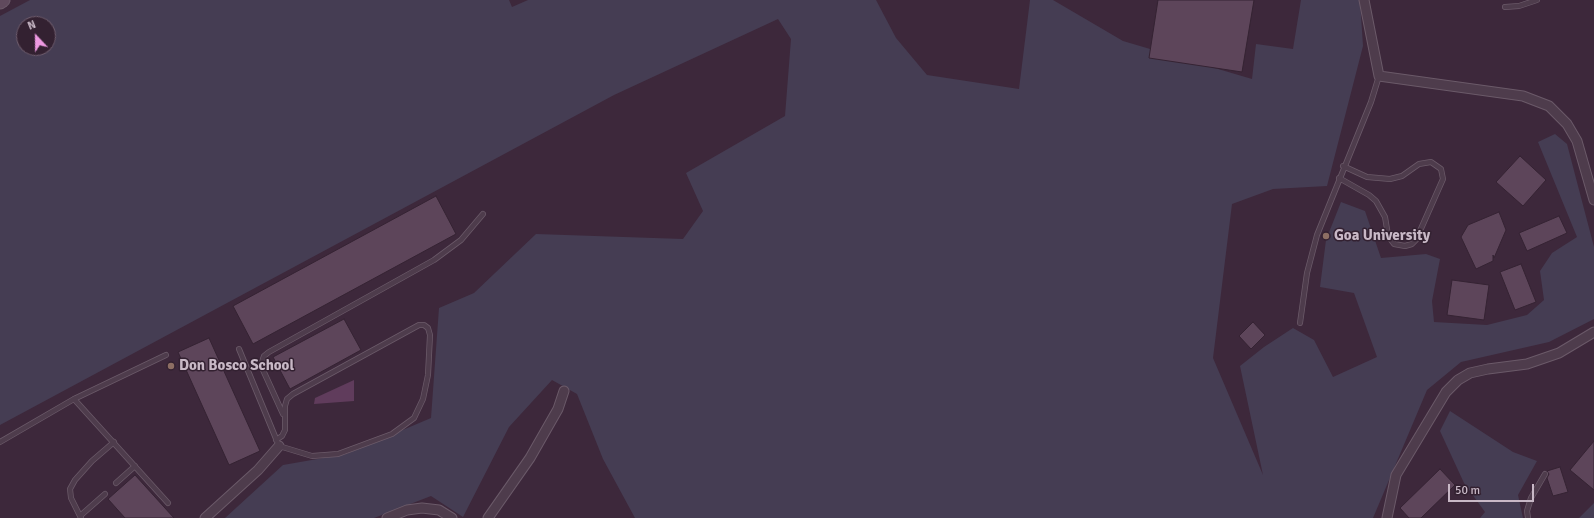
<!DOCTYPE html>
<html>
<head>
<meta charset="utf-8">
<style>
  body { margin:0 }
  #map { position:relative; width:1594px; height:518px; overflow:hidden; background:#3d283b; font-family:Signika,sans-serif }
  canvas { display:block }
  .north { position:absolute; left:16px; top:16px; width:40px; height:40px; box-sizing:border-box; background:#332131; border:1px solid #6f5d6d; border-radius:50%; rotate:338deg; font-size:11px; font-weight:700; line-height:16px; text-align:center; color:#c8b8c6 }
  .north::after { content:''; display:block; margin:auto; width:14px; height:18px; background:#ed99e1; clip-path:polygon(50% 0,100% 100%,50% 72%,0 100%) }
  .scale { position:absolute; left:1448px; top:484px; width:86px; height:18px; box-sizing:border-box; border:2px solid #c8b8c6; border-top:0; padding-left:5px; font-size:12px; line-height:14px; white-space:nowrap; color:#c8b8c6; -webkit-text-stroke:3px #332131; paint-order:stroke }
</style>
</head>
<body>
<div id="map">
<canvas width="1594" height="518"></canvas>
<div class="north">N</div>
<div class="scale">50 m</div>
</div>
<script>
const context = document.querySelector('canvas').getContext('2d');
context.lineJoin = 'round';
function paint(path, color) { context.fillStyle = color; context.fill(path, 'evenodd'); }
const shape = rows => new Path2D(rows.map(r => 'M' + r).join(''));
function strokePath(path, color, width, dash) { context.strokeStyle = color; context.lineWidth = width; context.lineCap = dash ? 'butt' : 'round'; context.setLineDash(dash || []); context.stroke(path); }
function write(font, color, halo, rows, align = 'center') {
  context.font = font + ' Signika,sans-serif'; context.lineWidth = 3; context.setLineDash([]); context.textBaseline = 'middle'; context.strokeStyle = halo; context.fillStyle = color; for (const [text, x, y, turn = 0] of rows) {
    context.save(); context.translate(x, y); context.rotate((+turn || 0) * Math.PI / 180); context.textAlign = isNaN(turn) ? turn : align; if (halo) context.strokeText(text, 0, 0); context.fillText(text, 0, 0); context.restore();
  }
}
const green = shape([
  [30,0,509,0,512,7,528,0,876,0,896,38,927,75,1019,89,1030,0,1053,0,1123,41,1252,79,1256,44,1293,49,1301,0,1360,0,1363,46,1327,186,1273,189,1232,204,1213,358,1263,475,1240,366,1264,347,1293,328,1314,340,1333,377,1377,357,1354,293,1320,287,1326,240,1341,202,1365,211,1381,258,1426,254,1440,259,1432,301,1434,322,1487,325,1527,315,1544,300,1540,271,1552,253,1577,237,1538,142,1555,134,1567,144,1594,247,1594,319,1549,342,1461,362,1427,390,1373,518,635,518,603,459,577,394,552,380,509,427,463,517,431,496,374,518,225,518,283,465,346,454,431,418,439,308,474,293,536,234,683,239,703,211,686,173,785,116,791,39,778,19,614,95,0,425,0,16],
  [24,24,48,24,48,48,24,48],
  [1450,411,1513,452,1537,461,1518,495,1523,518,1480,518,1485,512,1464,483,1440,431],
  [1594,503,1594,518,1579,518]
]);
const water = shape([
  [354,380,354,401,314,404,315,398]
]);
const building = shape([
  [1158,0,1254,0,1242,72,1149,58,1158,0],
  [1520,156,1546,180,1523,206,1496,182,1520,156],
  [436,196,456,234,253,344,233,306,436,196],
  [1499,212,1506,230,1494,258,1493,255,1493,261,1476,269,1461,237,1468,225,1499,212],
  [1559,216,1567,233,1527,251,1519,233,1559,216],
  [1521,264,1536,302,1515,310,1500,272,1521,264],
  [1452,280,1489,285,1484,320,1447,315,1452,280],
  [344,319,361,350,290,389,273,357,344,319],
  [1253,322,1265,335,1251,349,1239,336,1253,322],
  [209,338,260,451,229,465,178,352,209,338],
  [1594,441,1594,490,1570,470,1594,441],
  [1560,467,1568,492,1553,496,1547,478,1549,474,1547,471,1560,467],
  [1440,469,1455,485,1421,518,1409,518,1400,508,1440,469],
  [135,475,174,518,125,518,108,499,135,475]
]);
const service = shape([
  [1505,7,1519,6,1537,0],
  [1339,178,1369,195,1376,201,1385,217,1388,235,1391,240,1394,244,1405,246,1412,244,1416,240,1443,179,1441,169,1431,162,1419,164,1402,176,1390,179,1367,177,1343,166],
  [1300,323,1307,273,1317,235,1371,102,1379,76],
  [239,349,279,446,312,456,338,454,392,434,414,418,423,399,428,375,430,335,428,328,424,325,419,325,293,394,287,399,285,406,285,430,282,436,276,440],
  [74,399,168,503],
  [283,414,263,370,262,362,264,356,269,352,434,260,461,240,483,214],
  [0,442,74,399,166,355],
  [116,483,135,466],
  [80,516,105,494],
  [81,518,71,498,70,489,75,480,92,461,114,442],
  [1528,518,1527,511,1531,498,1545,474]
]);
const minor = shape([
  [1364,0,1379,76,1523,96,1549,106,1567,124,1577,141,1594,200],
  [205,518,258,470,279,446],
  [387,518,407,510,422,508,439,510,452,518],
  [488,518,530,458,558,409,564,391],
  [1387,518,1396,475,1446,392,1458,380,1470,373,1488,369,1527,364,1559,353,1594,332]
]);
const secondary = shape([
  [0,2,3,0]
]);
const markers = [
  [1326,236,4,"#8d6e63"],
  [171,366,4,"#8d6e63"]
];
const poiNames = [
  ["Goa University",1334,236],
  ["Don Bosco School",179,366]
];
paint(green, '#453d53');
paint(water, '#603c5c');
paint(building, '#5d455a');
strokePath(building, '#352333', 1);
strokePath(service, '#6b5a69', 6);
strokePath(minor, '#6b5a69', 11);
strokePath(secondary, '#6b5a69', 15);
strokePath(service, '#4e3c4c', 4.5);
strokePath(minor, '#4e3c4c', 9);
strokePath(secondary, '#604a5d', 13);
for (const [x, y, r, color] of markers) { const dot = new Path2D(); dot.arc(x, y, r, 0, 2 * Math.PI); context.fillStyle = color; context.fill(dot); strokePath(dot, '#332131', 1.5); }
write('bold 15px', '#c8b8c6', '#332131', poiNames, 'left');
</script>
</body>
</html>
